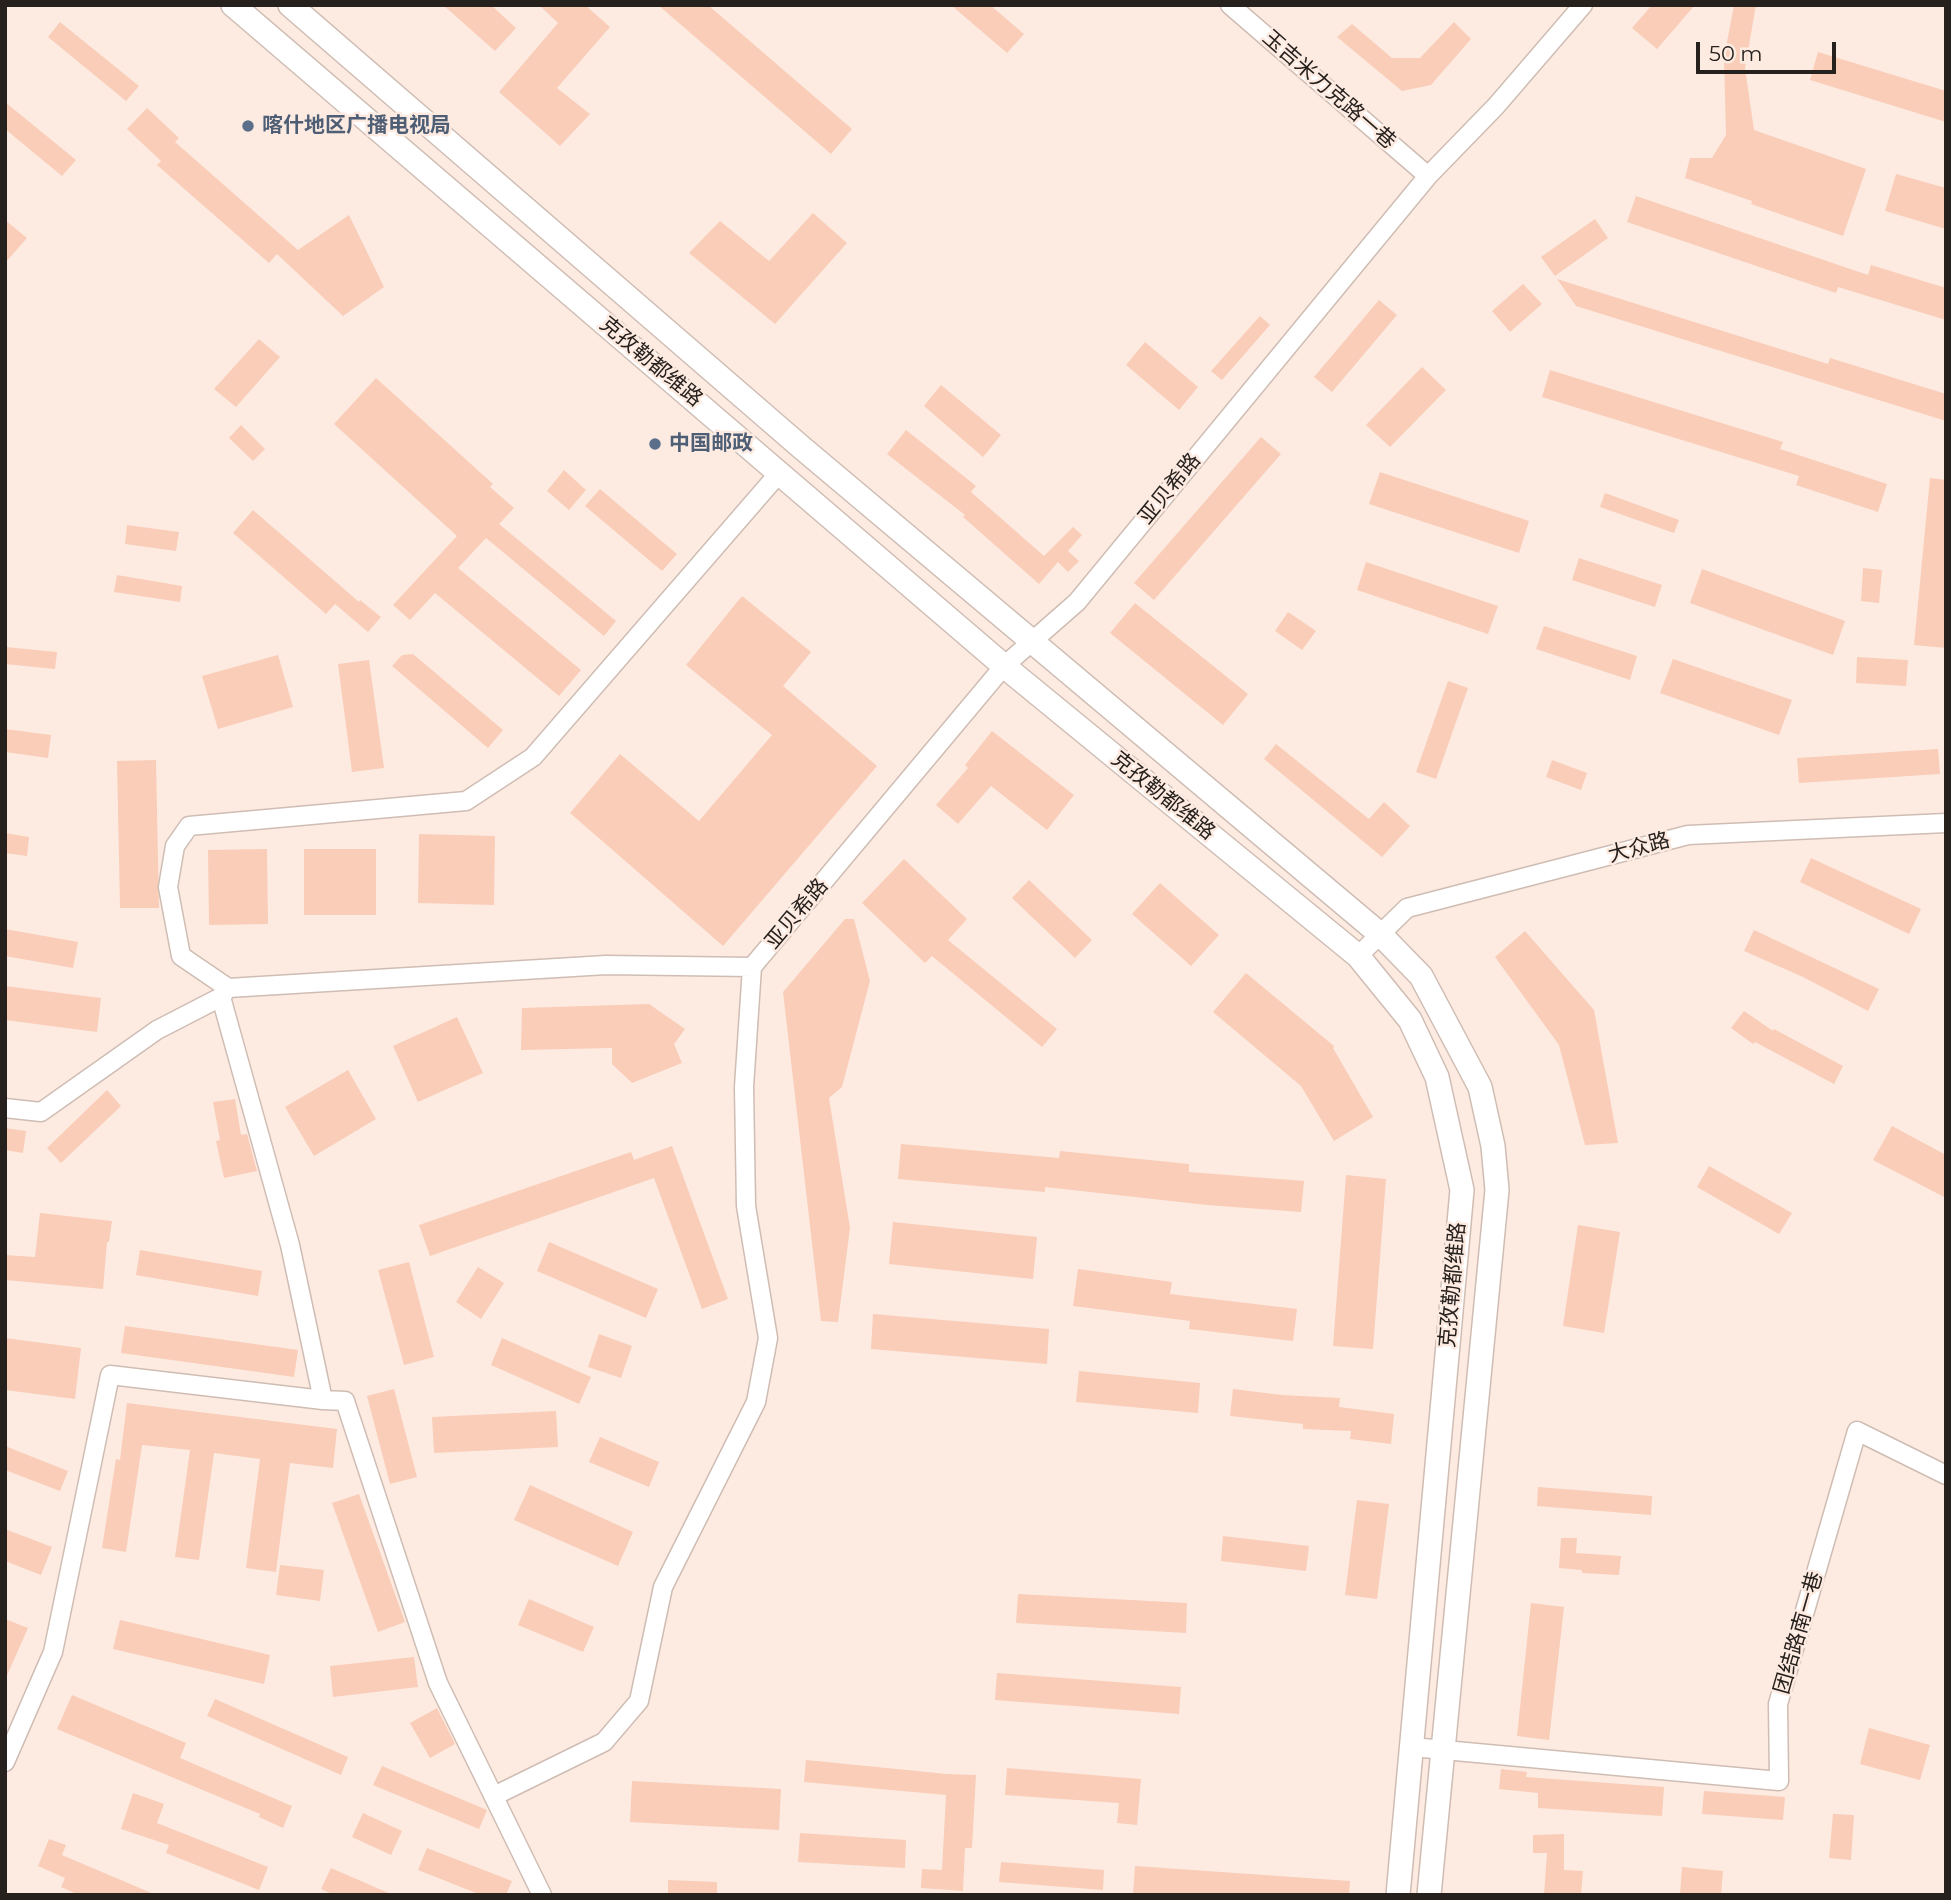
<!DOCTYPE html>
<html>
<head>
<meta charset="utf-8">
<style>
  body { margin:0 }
  #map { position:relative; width:1951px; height:1900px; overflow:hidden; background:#fdebe2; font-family:Montserrat,sans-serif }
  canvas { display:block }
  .frame { position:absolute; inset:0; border:7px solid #27211e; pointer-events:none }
  .scale { position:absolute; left:1696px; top:42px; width:140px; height:32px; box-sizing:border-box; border:4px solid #27211e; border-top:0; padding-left:9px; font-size:21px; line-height:24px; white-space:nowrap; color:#27211e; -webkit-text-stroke:5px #fdebe2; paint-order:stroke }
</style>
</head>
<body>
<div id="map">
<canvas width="1951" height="1900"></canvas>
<div class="frame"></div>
<div class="scale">50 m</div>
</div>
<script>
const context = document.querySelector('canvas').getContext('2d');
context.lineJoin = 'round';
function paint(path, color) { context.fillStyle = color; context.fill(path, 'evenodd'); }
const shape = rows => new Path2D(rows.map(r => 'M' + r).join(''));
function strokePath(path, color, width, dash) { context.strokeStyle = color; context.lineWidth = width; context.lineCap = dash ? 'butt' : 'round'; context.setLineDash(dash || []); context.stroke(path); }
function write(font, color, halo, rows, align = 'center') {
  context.font = font + ' Montserrat,"Noto Sans SC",sans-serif'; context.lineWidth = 5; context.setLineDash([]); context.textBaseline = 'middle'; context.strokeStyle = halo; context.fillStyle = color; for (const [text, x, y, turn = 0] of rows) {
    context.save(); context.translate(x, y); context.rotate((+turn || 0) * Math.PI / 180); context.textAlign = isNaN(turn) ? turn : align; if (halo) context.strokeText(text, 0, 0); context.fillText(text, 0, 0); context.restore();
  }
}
const building = shape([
  [443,5,491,5,516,28,495,51],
  [539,5,585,5,610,27,557,88,590,114,560,146,499,92,558,23],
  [658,5,708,5,852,129,831,154],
  [951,5,990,5,1024,34,1007,53],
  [1652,5,1695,5,1657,49,1632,28],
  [1734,5,1756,5,1745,68,1754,130,1866,169,1843,236,1751,204,1752,201,1685,178,1690,158,1712,158,1726,135,1724,58],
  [60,22,139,86,126,101,48,37],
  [1454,22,1471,39,1431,85,1402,91,1337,37,1352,24,1392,58,1420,58],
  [1818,52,1946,91,1946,122,1810,80],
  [5,102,76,160,62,176,5,129],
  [147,108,179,138,175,142,298,250,349,215,384,287,343,316,277,254,269,263,157,165,161,161,127,129],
  [1896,174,1946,188,1946,229,1885,211],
  [1636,196,1868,275,1871,265,1946,288,1946,320,1838,287,1836,293,1627,222],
  [813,213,847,243,775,324,689,253,720,221,769,261],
  [1595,219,1608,238,1555,276,1541,257],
  [5,220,27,238,5,263],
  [1557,279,1828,364,1830,358,1946,394,1946,421,1576,306],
  [1523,284,1542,304,1510,332,1492,311],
  [1379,300,1397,315,1332,392,1314,377],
  [1260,316,1270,325,1222,380,1211,371],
  [259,339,280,357,236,407,214,389],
  [1145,342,1198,387,1179,410,1126,365],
  [1422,367,1446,390,1390,447,1366,425],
  [1550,370,1783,442,1780,449,1887,484,1878,512,1796,485,1799,476,1542,397],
  [376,378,493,484,490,487,514,508,499,524,616,621,604,636,486,538,458,568,581,670,559,696,435,593,410,620,393,605,457,536,334,424],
  [941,385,1001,435,983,457,924,406],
  [241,425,265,449,253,461,229,438],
  [906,430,976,486,971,492,1044,556,1073,527,1082,535,1068,551,1079,561,1068,572,1058,562,1039,584,963,517,965,515,887,454],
  [1261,437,1281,454,1154,600,1134,583],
  [564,470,586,490,569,510,547,491],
  [1380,472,1529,521,1519,553,1369,504],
  [1930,478,1946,480,1946,648,1914,645],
  [600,489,677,554,662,571,585,506],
  [1605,493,1679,520,1674,533,1600,507],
  [253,510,359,602,360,600,381,617,368,632,335,604,326,614,233,533],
  [127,525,179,532,176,551,125,544],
  [1579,558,1662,585,1655,607,1572,580],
  [1366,562,1498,606,1488,634,1357,590],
  [1863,568,1882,570,1879,603,1861,601],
  [1702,569,1845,621,1833,655,1690,603],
  [117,575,182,586,180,602,114,592],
  [742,596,811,652,783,686,877,766,723,946,570,813,620,754,699,821,772,735,686,665],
  [1135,603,1248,694,1223,725,1110,633],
  [1288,612,1316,631,1302,650,1275,631],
  [1544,626,1637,656,1630,680,1536,649],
  [5,647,57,652,55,669,5,664],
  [413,654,503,730,488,748,392,666,402,655],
  [278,655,293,707,218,729,202,676],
  [1857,657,1908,660,1906,686,1856,683],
  [1673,659,1792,700,1779,735,1660,693],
  [369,660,384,768,352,772,338,664],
  [1448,681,1468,688,1436,779,1416,772],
  [5,729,51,735,48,758,5,752],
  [992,731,1074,795,1047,830,991,786,958,824,936,805,968,768,965,765],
  [1276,744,1369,819,1384,802,1410,826,1382,857,1264,759],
  [1938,749,1940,774,1799,783,1797,758],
  [156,760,159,908,120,908,117,761],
  [1552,760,1587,773,1581,790,1546,777],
  [5,833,29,837,27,856,5,853],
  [419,834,495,836,494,905,418,903],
  [267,849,268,924,209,925,208,850],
  [304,849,376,849,376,915,304,915],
  [1811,858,1921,909,1909,934,1800,882],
  [904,859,967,919,948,940,1057,1029,1042,1047,932,956,925,963,862,903],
  [1029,880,1092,940,1075,958,1012,898],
  [1160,883,1219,935,1191,966,1132,914],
  [845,919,854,919,870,981,842,1087,829,1098,850,1228,838,1322,821,1321,783,992],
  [5,929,78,942,73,968,5,956],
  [1754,930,1879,989,1868,1011,1803,977,1744,951],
  [1525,931,1594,1010,1618,1143,1585,1145,1559,1045,1495,957],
  [1246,973,1334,1046,1333,1048,1373,1117,1334,1141,1301,1086,1213,1012],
  [5,986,101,998,97,1032,5,1020],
  [649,1004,685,1029,674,1044,682,1063,632,1083,612,1064,612,1048,521,1050,522,1008],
  [1744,1011,1773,1031,1774,1029,1843,1066,1834,1084,1755,1042,1753,1044,1731,1028],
  [457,1017,483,1073,418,1102,393,1046],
  [348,1070,376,1119,314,1156,285,1107],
  [107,1090,121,1106,61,1163,47,1148],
  [235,1099,241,1135,247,1134,257,1171,224,1178,216,1141,220,1140,213,1102],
  [1892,1126,1946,1155,1946,1198,1873,1160],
  [5,1128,26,1131,23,1153,5,1150],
  [901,1144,1059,1158,1060,1151,1189,1164,1189,1172,1304,1181,1301,1212,1207,1205,1045,1187,1045,1192,898,1179],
  [672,1146,728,1299,702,1309,654,1178,430,1256,419,1225,631,1152,634,1160],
  [1709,1166,1792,1213,1779,1234,1697,1187],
  [1346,1175,1386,1179,1373,1349,1333,1346],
  [40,1213,112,1221,109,1242,107,1242,103,1289,5,1280,5,1255,35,1257],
  [893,1222,1037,1237,1033,1279,889,1264],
  [1578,1225,1620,1232,1604,1333,1563,1326],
  [549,1242,658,1289,646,1318,537,1271],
  [140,1250,262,1271,258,1296,136,1275],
  [409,1262,434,1357,404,1365,378,1270],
  [478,1267,504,1283,481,1319,456,1302],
  [1078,1269,1172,1282,1170,1294,1297,1309,1293,1341,1189,1329,1190,1321,1073,1306],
  [873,1314,1049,1329,1047,1364,871,1349],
  [125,1326,298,1350,294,1377,121,1353],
  [599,1334,632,1346,621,1378,588,1367],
  [5,1338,81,1348,75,1399,5,1390],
  [502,1338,591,1377,579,1404,491,1365],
  [1079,1371,1200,1383,1198,1413,1076,1402],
  [394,1389,417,1477,390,1484,367,1396],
  [1233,1389,1282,1395,1340,1398,1339,1407,1394,1414,1391,1444,1350,1439,1351,1431,1303,1429,1303,1424,1230,1416],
  [127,1403,337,1429,333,1468,290,1463,276,1572,246,1568,260,1459,214,1453,199,1560,175,1557,190,1450,142,1445,126,1552,102,1548,116,1459,120,1460],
  [556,1411,558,1447,434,1453,432,1417],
  [600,1437,659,1462,649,1487,589,1462],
  [5,1446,68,1471,60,1491,5,1470],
  [530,1485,633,1532,618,1566,514,1520],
  [1538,1487,1652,1496,1651,1515,1537,1506],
  [359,1494,405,1622,378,1632,332,1503],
  [1357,1500,1389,1504,1377,1599,1345,1595],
  [5,1529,52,1547,41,1575,5,1561],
  [1223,1536,1309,1546,1306,1571,1221,1561],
  [1561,1538,1577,1538,1576,1553,1621,1556,1619,1575,1582,1573,1582,1570,1559,1568],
  [280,1565,324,1570,320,1601,276,1595],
  [1018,1594,1187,1603,1186,1633,1016,1623],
  [529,1599,594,1627,583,1652,518,1625],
  [1531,1603,1564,1607,1549,1740,1517,1736],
  [5,1619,28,1628,5,1680],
  [120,1620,270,1655,264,1684,113,1649],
  [414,1657,418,1687,333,1697,330,1666],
  [997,1673,1181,1687,1179,1714,995,1700],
  [72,1695,186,1743,180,1758,292,1806,283,1828,259,1817,260,1814,57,1729],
  [215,1699,348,1757,341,1775,207,1716],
  [437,1708,455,1744,430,1758,410,1723],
  [1869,1728,1930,1745,1920,1780,1860,1764],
  [806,1760,947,1774,976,1775,972,1848,965,1848,963,1891,921,1888,922,1869,942,1870,946,1795,804,1782],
  [382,1766,487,1810,479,1829,373,1785],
  [1007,1768,1141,1779,1137,1825,1117,1823,1119,1803,1005,1795],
  [1501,1769,1527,1772,1526,1777,1664,1787,1662,1816,1538,1808,1538,1793,1499,1789],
  [632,1781,781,1789,779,1830,630,1822],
  [1704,1791,1785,1797,1783,1820,1702,1814],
  [133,1793,164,1804,157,1823,268,1867,259,1890,166,1853,169,1845,121,1829],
  [363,1813,402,1831,391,1855,352,1837],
  [1833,1814,1854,1815,1851,1860,1829,1858],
  [800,1833,906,1840,905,1868,798,1862],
  [1564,1834,1564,1870,1583,1871,1581,1895,1544,1895,1547,1853,1533,1853,1533,1835],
  [49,1839,66,1845,62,1855,156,1895,79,1895,61,1887,65,1878,38,1866],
  [427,1848,512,1881,506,1895,481,1895,418,1870],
  [1001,1862,1104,1870,1103,1890,999,1882],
  [1135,1866,1350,1881,1349,1895,1133,1895],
  [1682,1867,1723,1871,1721,1895,1680,1895],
  [331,1868,393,1895,334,1895,321,1889],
  [668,1880,717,1882,717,1895,668,1895]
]);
const minor = shape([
  [1230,5,1428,176],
  [1358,956,1407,908,1688,835,1946,823],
  [752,967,1004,666,1077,602,1428,176,1496,106,1583,5],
  [228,988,181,956,168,887,175,846,189,826,466,801,533,757,780,472],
  [221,997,290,1245,323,1400],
  [5,1108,41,1112,157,1030,221,997,228,988,606,965,752,967],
  [1412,1747,1779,1781,1778,1704,1857,1431,1946,1475],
  [5,1762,53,1652,110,1375,323,1400,345,1401,438,1683,542,1895],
  [494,1796,604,1742,639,1701,663,1587,756,1402,768,1338,746,1206,744,1087,752,967]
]);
const secondary = shape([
  [233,5,1004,666,1358,956,1410,1020,1437,1077,1462,1190,1398,1895],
  [290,5,801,447,1381,935,1421,976,1480,1087,1493,1146,1497,1190,1429,1895]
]);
const markers = [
  [248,126,7,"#5c6f8a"],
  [655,444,7,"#5c6f8a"]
];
const streetNames = [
  ["玉吉米力克路一巷",1329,90,41],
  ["克孜勒都维路",651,362,40],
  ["亚贝希路",1170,489,-51],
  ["克孜勒都维路",1163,796,39],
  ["大众路",1639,848,-15],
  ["亚贝希路",797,914,-50],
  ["克孜勒都维路",1453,1285,-85],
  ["团结路南一巷",1799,1633,-74]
];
const serviceNames = [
  ["喀什地区广播电视局",262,126],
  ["中国邮政",669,444]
];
paint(building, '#f9cdb8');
strokePath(minor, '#cfbdb4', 21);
strokePath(secondary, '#cfbdb4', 26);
strokePath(minor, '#fff', 18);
strokePath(secondary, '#fff', 23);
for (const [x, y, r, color] of markers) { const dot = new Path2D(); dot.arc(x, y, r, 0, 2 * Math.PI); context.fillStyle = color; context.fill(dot); strokePath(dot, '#fdebe2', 2.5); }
write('21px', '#27211e', '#fdebe2', streetNames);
write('bold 21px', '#4e5e75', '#fdebe2', serviceNames, 'left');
</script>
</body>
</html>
